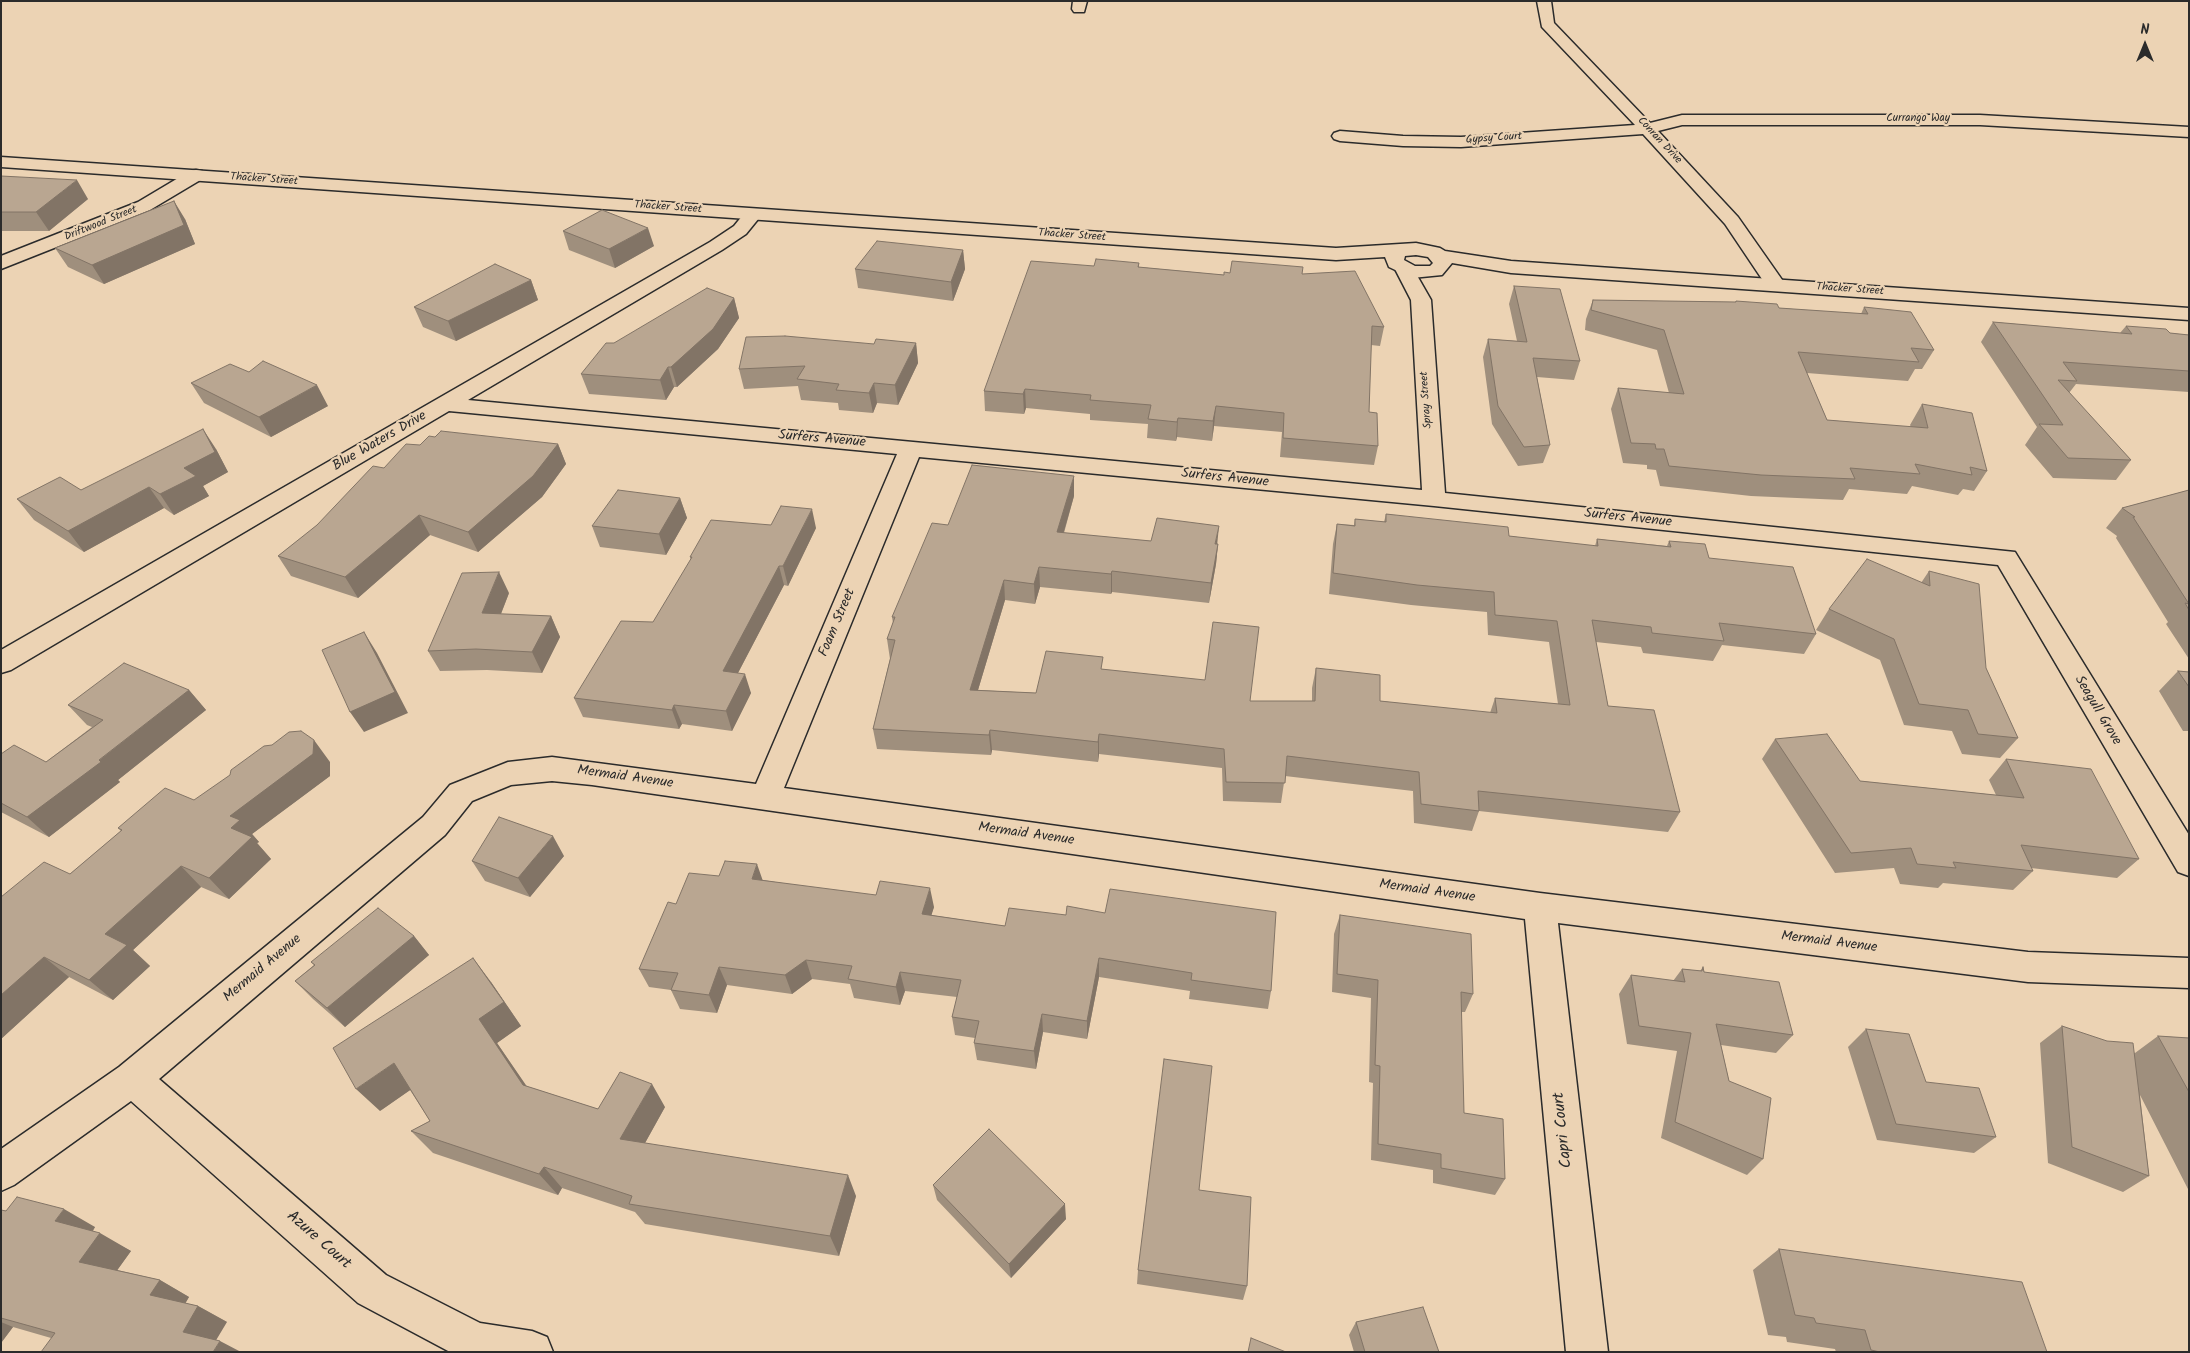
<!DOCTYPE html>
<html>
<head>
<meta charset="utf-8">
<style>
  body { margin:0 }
  #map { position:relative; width:2190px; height:1353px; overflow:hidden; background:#ecd3b4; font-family:Kalam,sans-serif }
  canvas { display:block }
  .frame { position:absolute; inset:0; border:2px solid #2b2b2b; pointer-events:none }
  .north { position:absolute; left:2120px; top:20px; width:50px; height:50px; -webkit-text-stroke:4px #ecd3b4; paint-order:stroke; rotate:0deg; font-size:14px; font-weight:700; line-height:20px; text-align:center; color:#2b2b2b }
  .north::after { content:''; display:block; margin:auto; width:18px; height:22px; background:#2b2b2b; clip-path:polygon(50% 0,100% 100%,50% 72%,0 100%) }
</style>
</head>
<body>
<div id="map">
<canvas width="2190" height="1353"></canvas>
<div class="frame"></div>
<div class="north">N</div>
</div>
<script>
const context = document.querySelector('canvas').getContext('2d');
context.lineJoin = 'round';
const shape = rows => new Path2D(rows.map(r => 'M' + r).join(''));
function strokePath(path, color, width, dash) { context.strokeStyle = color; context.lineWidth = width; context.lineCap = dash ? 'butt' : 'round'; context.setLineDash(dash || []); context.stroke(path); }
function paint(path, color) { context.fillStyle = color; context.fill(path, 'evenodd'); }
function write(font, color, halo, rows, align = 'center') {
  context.font = font + ' Kalam,sans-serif'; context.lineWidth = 4.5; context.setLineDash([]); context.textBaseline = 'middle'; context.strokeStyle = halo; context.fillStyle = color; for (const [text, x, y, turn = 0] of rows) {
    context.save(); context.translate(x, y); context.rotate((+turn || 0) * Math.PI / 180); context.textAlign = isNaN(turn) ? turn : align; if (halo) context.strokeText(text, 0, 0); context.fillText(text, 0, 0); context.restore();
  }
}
const street = shape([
  [1073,1,1087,1,1084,12,1074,12,1072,9,1073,1],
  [1537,1,1551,1,1554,23,1650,123,1682,115,1980,115,2189,127,2189,137,1980,125,1682,125,1658,131,1738,217,1785,284,1782,288,1775,290,1768,288,1725,224,1643,134,1461,147,1403,146,1340,141,1334,139,1332,136,1334,133,1340,131,1403,136,1461,137,1635,125,1542,27,1537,1],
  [196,170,202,171,204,175,202,179,150,210,1,269,1,256,138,202,190,171,196,170],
  [753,209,759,210,762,214,759,218,746,234,722,250,468,400,1422,490,1411,300,1395,269,1397,265,1404,263,1411,265,1431,300,1445,493,2015,552,2189,835,2189,876,2178,872,1998,565,1434,506,919,457,784,788,1540,893,2028,952,2189,958,2189,988,2028,982,1558,923,1608,1352,1566,1352,1525,919,592,785,552,781,511,785,472,801,445,835,159,1079,386,1275,480,1323,532,1331,547,1337,553,1352,450,1352,358,1303,131,1101,14,1185,1,1191,1,1149,119,1067,423,817,450,785,508,762,552,757,756,784,897,454,449,411,11,670,1,673,1,650,710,242,734,226,747,210,753,209]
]);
const secondary = shape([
  [1,157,1336,248,1416,243,1440,248,1445,251,1511,261,2189,308,2189,320,1511,273,1452,263,1442,275,1412,278,1389,267,1385,257,1336,260,1,167,1,157],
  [1416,255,1428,257,1433,263,1430,266,1415,266,1404,260,1405,256,1416,255]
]);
const wall = shape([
  [1,176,88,199,49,231,1,231],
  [185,219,195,244,104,284,68,267,55,248],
  [563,231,654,246,615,268,569,250],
  [963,250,965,269,953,301,858,288,855,269],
  [1139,263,1139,267,1224,275,1302,274,1384,327,1380,346,1371,345,1369,412,1378,446,1374,465,1280,457,1282,432,1214,426,1212,441,1177,437,1176,441,1147,438,1148,424,1090,420,1090,414,1026,408,1024,414,985,411,984,391,1094,266],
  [531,280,538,300,456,341,423,327,414,307],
  [1514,286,1580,361,1574,380,1537,377,1550,445,1543,463,1518,466,1492,424,1483,357,1488,339,1517,341,1509,304],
  [734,298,739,318,718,349,677,387,674,387,666,400,589,394,581,374,614,343],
  [1593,300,1735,302,1736,301,1779,308,1861,314,1864,307,1934,350,1922,369,1915,369,1908,381,1807,373,1827,420,1911,427,1910,425,1922,404,1987,471,1974,491,1963,489,1958,495,1912,486,1907,494,1849,489,1843,500,1751,496,1660,486,1656,470,1647,469,1647,465,1623,463,1611,409,1618,388,1669,393,1657,350,1585,330,1586,319],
  [1993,322,2120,333,2126,326,2170,333,2189,335,2189,392,2076,384,2069,393,2131,460,2116,480,2053,478,2025,445,2037,427,1981,342],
  [916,343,918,363,898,405,877,403,873,413,839,410,838,403,801,400,798,386,744,389,739,369,874,344],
  [191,383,328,406,271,437,204,403],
  [435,437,558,444,566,464,542,497,478,552,430,535,358,598,291,576,278,556,420,445],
  [216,449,228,472,203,486,209,496,174,515,164,508,84,552,34,520,17,499,81,490],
  [2189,490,2189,659,2166,624,2168,622,2116,538,2117,536,2106,528,2122,508],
  [1074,496,1064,533,1151,541,1218,544,1216,564,1209,603,1112,592,1111,594,1040,587,1035,604,1005,600,978,690,1036,693,1103,669,1250,701,1312,701,1312,688,1316,668,1380,701,1490,713,1495,698,1558,704,1549,642,1488,635,1487,612,1411,605,1329,594,1333,544,1337,524,1354,525,1355,519,1384,522,1386,514,1509,536,1595,546,1597,539,1667,546,1669,541,1709,558,1816,634,1804,654,1722,645,1713,661,1643,653,1641,647,1596,642,1608,706,1680,812,1668,832,1479,811,1472,831,1414,823,1413,791,1285,776,1281,803,1223,801,1222,768,1099,754,1098,762,992,750,991,755,877,749,873,729,890,659,887,639,893,623,892,617,948,525],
  [680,498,687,518,666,555,600,547,592,526],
  [771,525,816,528,788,586,784,585,738,673,751,693,732,731,682,724,679,729,583,717,574,698,653,622,691,560,690,557],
  [1929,571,1986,668,2018,738,2000,758,1962,754,1952,731,1904,725,1880,660,1816,630,1829,609,1921,583],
  [509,593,501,614,551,616,560,637,542,673,487,670,440,671,428,651],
  [2178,671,2189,672,2189,731,2183,731,2159,691],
  [189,690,206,710,118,780,120,782,49,837,1,812,1,754,46,762,92,727,87,725,68,705],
  [1775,739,1860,781,1996,795,1989,780,2006,759,2139,859,2117,878,2031,868,2033,871,2013,890,1943,883,1938,888,1900,884,1894,868,1835,873,1762,759],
  [330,762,330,776,252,834,259,842,257,843,271,859,229,899,201,887,133,950,150,966,113,1000,69,977,1,1039,1,897,70,874,121,831,118,828,194,800],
  [564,856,530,897,485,881,472,861],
  [719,876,763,880,934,907,931,915,1005,926,1271,991,1268,1009,1189,999,1190,991,1099,977,1087,1039,1043,1032,1036,1069,977,1060,974,1043,975,1038,955,1035,952,1017,957,997,905,991,900,1005,854,998,850,984,812,979,792,994,727,985,717,1013,680,1009,671,990,649,987,639,969,676,904],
  [1340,915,1473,994,1465,1012,1461,1012,1464,1113,1505,1179,1495,1195,1433,1183,1433,1170,1371,1160,1373,1083,1369,1082,1371,998,1332,992,1334,934],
  [414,936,429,955,345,1027,313,999,295,981,314,965,311,962],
  [1703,967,1704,972,1793,1035,1776,1053,1721,1045,1729,1081,1763,1159,1747,1175,1661,1138,1677,1051,1627,1044,1619,994,1631,975,1673,981,1682,969,1700,971],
  [491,982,521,1026,497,1043,526,1086,598,1109,665,1107,645,1143,856,1196,839,1256,645,1224,635,1212,562,1188,558,1195,433,1153,411,1131,430,1121,410,1090,380,1111],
  [2062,1026,2135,1053,2158,1036,2189,1038,2189,1191,2140,1095,2149,1176,2123,1192,2048,1163,2040,1043],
  [1866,1029,1926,1082,1996,1137,1974,1153,1877,1140,1848,1047],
  [933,1185,1066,1219,1011,1278,937,1200],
  [1199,1190,1247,1286,1243,1300,1137,1284,1138,1270],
  [1,1210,95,1227,93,1231,131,1251,117,1270,160,1280,189,1297,185,1303,198,1306,227,1322,51,1338,13,1327,1,1343],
  [1779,1249,2047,1352,1836,1352,1835,1349,1787,1342,1786,1337,1768,1335,1753,1270],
  [1356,1322,1439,1352,1354,1352,1349,1335]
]);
const shadedWall = shape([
  [77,180,88,199,49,231,36,212],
  [174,201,185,219,195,244,104,284,92,265],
  [648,228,654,246,615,268,609,249],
  [963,250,965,269,953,301,951,282],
  [531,280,538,300,456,341,448,321],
  [734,298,739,318,718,349,677,387,671,367],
  [916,343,918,363,898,405,895,385],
  [668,367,674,387,666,400,660,380],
  [874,383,877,403,873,413,869,393],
  [317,385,328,406,271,437,259,417],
  [1025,389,1026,408,1024,414,1023,394],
  [1216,406,1214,426,1212,441,1213,421],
  [1178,418,1177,437,1176,441,1177,422],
  [203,429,216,449,228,472,203,486,209,496,174,515,160,494,184,468],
  [558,444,566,464,542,497,478,552,468,532],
  [1074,476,1074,496,1058,552,1057,532],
  [149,487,164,508,84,552,68,531],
  [680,498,687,518,666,555,659,534],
  [812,509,816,528,788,586,783,566],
  [419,515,430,535,358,598,345,577],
  [1219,526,1217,546,1215,544],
  [1218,544,1216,564,1209,603,1211,583],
  [779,566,784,585,729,690,723,671],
  [1039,567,1040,587,1035,604,1034,584],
  [1112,571,1112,592,1111,594,1111,574],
  [499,572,509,593,493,634,482,613],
  [1004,580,1005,600,972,710,970,690],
  [551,616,560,637,542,673,532,652],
  [364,632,377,653,408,713,364,732,350,712],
  [745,674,751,693,732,731,726,711],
  [189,690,206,710,118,780,120,782,49,837,27,817],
  [674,705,682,724,679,729,672,710],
  [990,730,992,750,991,755,989,735],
  [1099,734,1099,754,1098,762,1098,742],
  [314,740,330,762,330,776,252,834,259,842,257,843,271,859,229,899,209,878,231,828,230,816],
  [553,836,564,856,530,897,518,878],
  [757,864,764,884,752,879],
  [181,866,201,887,133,950,150,966,113,1000,89,980,105,934],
  [930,888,934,907,926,933,922,914],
  [414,936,429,955,345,1027,327,1008],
  [44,957,69,977,1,1039,1,995],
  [473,958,491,982,521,1026,497,1043,541,1107,523,1085,479,1019],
  [1099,958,1099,977,1087,1039,1087,1021],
  [806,960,812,979,792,994,785,975],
  [719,967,727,985,717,1013,709,995],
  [900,972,905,991,900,1005,896,987],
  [1042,1014,1043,1032,1036,1069,1034,1051],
  [394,1063,416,1086,380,1111,356,1089],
  [652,1084,665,1107,635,1161,620,1139],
  [544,1167,562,1188,558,1195,539,1174],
  [848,1175,856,1196,839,1256,830,1236],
  [1065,1204,1066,1219,1011,1278,1009,1264],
  [64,1209,95,1227,87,1239,55,1221],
  [100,1233,131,1251,111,1279,79,1262],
  [160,1280,189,1297,181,1311,150,1295],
  [198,1306,227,1322,212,1347,183,1332],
  [1,1322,13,1327,1,1343],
  [220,1341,241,1352,213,1352]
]);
const building = shape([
  [1,176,77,180,36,212,1,212,1,176],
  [174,201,184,225,92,265,55,248,174,201],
  [602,210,648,228,609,249,563,231,602,210],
  [877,241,963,250,951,282,855,269,877,241],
  [1096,259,1139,263,1138,267,1224,275,1224,272,1230,273,1232,261,1303,267,1302,274,1355,271,1384,327,1372,326,1369,412,1377,413,1378,446,1283,438,1284,413,1216,406,1213,421,1178,418,1177,422,1148,419,1151,405,1090,400,1091,395,1025,389,1023,394,984,391,1031,261,1094,266,1096,259],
  [495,264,531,280,448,321,414,307,495,264],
  [1514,286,1560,289,1580,361,1533,358,1550,445,1524,447,1498,406,1488,339,1527,342,1514,286],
  [707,288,734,298,713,329,671,367,668,367,660,380,581,374,606,343,614,343,707,288],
  [1593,300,1736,302,1736,301,1777,304,1779,308,1868,314,1864,307,1911,312,1934,350,1911,348,1919,362,1798,352,1827,420,1928,428,1922,404,1972,413,1987,471,1970,467,1972,475,1915,464,1920,474,1850,468,1855,479,1761,475,1669,466,1664,449,1656,449,1655,444,1631,443,1618,388,1684,394,1664,330,1591,310,1593,300],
  [1993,322,2132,334,2126,326,2166,329,2170,333,2189,335,2189,371,2063,362,2077,381,2058,380,2131,460,2068,458,2039,424,2063,425,1993,322],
  [785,336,874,344,876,339,916,343,895,385,874,383,869,393,836,390,839,384,797,379,805,366,739,369,746,337,785,336],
  [263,361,317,385,259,417,191,383,230,364,249,372,263,361],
  [203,429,215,452,184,468,196,476,160,494,149,487,68,531,17,499,60,477,81,490,203,429],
  [441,431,558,444,533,476,468,532,419,515,345,577,278,556,317,525,373,466,384,468,406,444,420,445,429,436,435,437,441,431],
  [972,465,1074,476,1057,532,1151,541,1157,518,1219,526,1215,544,1218,544,1211,583,1112,571,1111,574,1039,567,1034,584,1004,580,970,690,1036,693,1046,651,1103,657,1101,669,1205,680,1213,622,1259,627,1250,701,1315,701,1316,668,1380,675,1380,701,1497,713,1495,698,1570,705,1557,621,1495,615,1494,592,1417,585,1333,573,1337,524,1355,526,1355,519,1386,522,1386,514,1508,527,1509,536,1598,546,1597,539,1671,547,1669,541,1705,544,1709,558,1793,567,1816,634,1719,623,1724,641,1652,633,1651,627,1592,620,1608,706,1654,710,1680,812,1478,791,1479,811,1421,804,1419,772,1287,756,1285,783,1226,782,1224,749,1099,734,1098,742,990,730,989,735,873,729,895,640,887,639,895,617,892,617,932,523,948,525,972,465],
  [618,490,680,498,659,534,592,526,618,490],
  [2189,490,2189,610,2185,603,2189,604,2133,517,2135,517,2122,508,2189,490],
  [781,506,812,509,783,566,779,566,723,671,745,674,726,711,674,705,672,710,574,698,621,621,653,622,692,557,690,557,711,520,771,525,781,506],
  [1867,559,1930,586,1929,571,1979,584,1986,668,2018,738,1978,734,1968,710,1919,704,1894,639,1829,609,1867,559],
  [499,572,482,613,551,616,532,652,476,649,428,651,462,573,499,572],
  [364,632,395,692,350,712,322,650,364,632],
  [124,663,189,690,99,760,101,762,27,817,1,803,1,754,14,745,46,762,103,720,68,705,124,663],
  [2178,671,2189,672,2189,687,2178,671],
  [301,731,314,740,313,754,230,816,240,820,231,828,252,837,209,878,181,866,105,934,127,945,89,980,44,957,1,995,1,897,44,862,70,874,122,830,118,828,165,788,194,800,230,775,231,770,264,746,272,745,289,732,301,731],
  [1827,734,1860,781,2024,798,2006,759,2091,769,2139,859,2021,845,2033,871,1953,862,1956,868,1917,864,1911,848,1851,853,1775,739,1827,734],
  [499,817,553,836,518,878,472,861,499,817],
  [725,861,757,864,752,879,876,895,880,881,930,888,922,914,1005,926,1009,908,1066,915,1067,906,1105,913,1110,889,1276,912,1271,991,1191,980,1192,973,1099,958,1087,1021,1042,1014,1034,1051,974,1043,979,1021,952,1017,961,980,900,972,896,987,848,979,852,966,806,960,785,975,719,967,709,995,671,990,678,973,639,969,668,902,676,904,689,873,719,876,725,861],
  [378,908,414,936,327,1008,295,981,315,965,311,962,378,908],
  [1340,915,1471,934,1473,994,1461,992,1464,1113,1503,1119,1505,1179,1441,1168,1441,1154,1378,1144,1380,1066,1375,1065,1378,980,1337,974,1340,915],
  [473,958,504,1002,479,1019,523,1085,598,1109,620,1072,652,1084,620,1139,848,1175,830,1236,629,1204,632,1196,544,1167,539,1174,411,1131,430,1121,394,1063,356,1089,333,1048,473,958],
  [1703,967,1704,972,1779,982,1793,1035,1716,1024,1729,1081,1771,1098,1763,1159,1675,1122,1691,1033,1639,1026,1631,975,1685,982,1682,969,1702,971,1703,967],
  [2062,1026,2107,1041,2133,1043,2149,1176,2072,1147,2062,1026],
  [1866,1029,1909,1034,1926,1082,1979,1088,1996,1137,1896,1124,1866,1029],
  [2158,1036,2189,1038,2189,1092,2158,1036],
  [1164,1059,1212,1066,1199,1190,1251,1197,1247,1286,1138,1270,1164,1059],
  [989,1129,1065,1204,1009,1264,933,1185,989,1129],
  [17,1197,64,1209,55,1221,100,1233,79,1262,160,1280,150,1295,198,1306,183,1332,220,1341,213,1352,41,1352,55,1333,1,1318,1,1210,6,1211,17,1197],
  [1779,1249,2022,1282,2047,1352,1880,1352,1871,1350,1865,1330,1816,1323,1814,1318,1795,1315,1779,1249],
  [1423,1307,1439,1352,1365,1352,1356,1322,1423,1307],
  [1251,1338,1286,1352,1248,1352,1251,1338]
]);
const farStreetnames = [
  ["Currango Way",1918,119],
  ["Gypsy Court",1494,139,-4],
  ["Conran Drive",1659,141,47],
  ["Thacker Street",264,180,4],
  ["Thacker Street",668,208,4],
  ["Driftwood Street",101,224,-22],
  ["Thacker Street",1072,236,4],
  ["Thacker Street",1850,290,4],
  ["Spray Street",1427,400,-94]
];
const streetNames = [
  ["Surfers Avenue",822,440,5],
  ["Blue Waters Drive",380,442,-30],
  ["Surfers Avenue",1225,479,6],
  ["Surfers Avenue",1628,519,6],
  ["Foam Street",838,623,-67],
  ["Seagull Grove",2097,711,59],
  ["Mermaid Avenue",625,778,8],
  ["Mermaid Avenue",1026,835,8],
  ["Mermaid Avenue",1427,892,8],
  ["Mermaid Avenue",1829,943,7],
  ["Mermaid Avenue",263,969,-40]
];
const nearStreetnames = [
  ["Capri Court",1564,1130,-96],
  ["Azure Court",318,1241,41]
];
strokePath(street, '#2b2b2b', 3);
strokePath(secondary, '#2b2b2b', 3);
paint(street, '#ecd3b4');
paint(secondary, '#ecd3b4');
paint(wall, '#9f8f7d');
paint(shadedWall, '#827466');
paint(building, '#b9a691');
strokePath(building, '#827466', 1);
write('11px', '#2b2b2b', '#ecd3b4', farStreetnames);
write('14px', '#2b2b2b', '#ecd3b4', streetNames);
write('16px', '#2b2b2b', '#ecd3b4', nearStreetnames);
</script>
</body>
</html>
